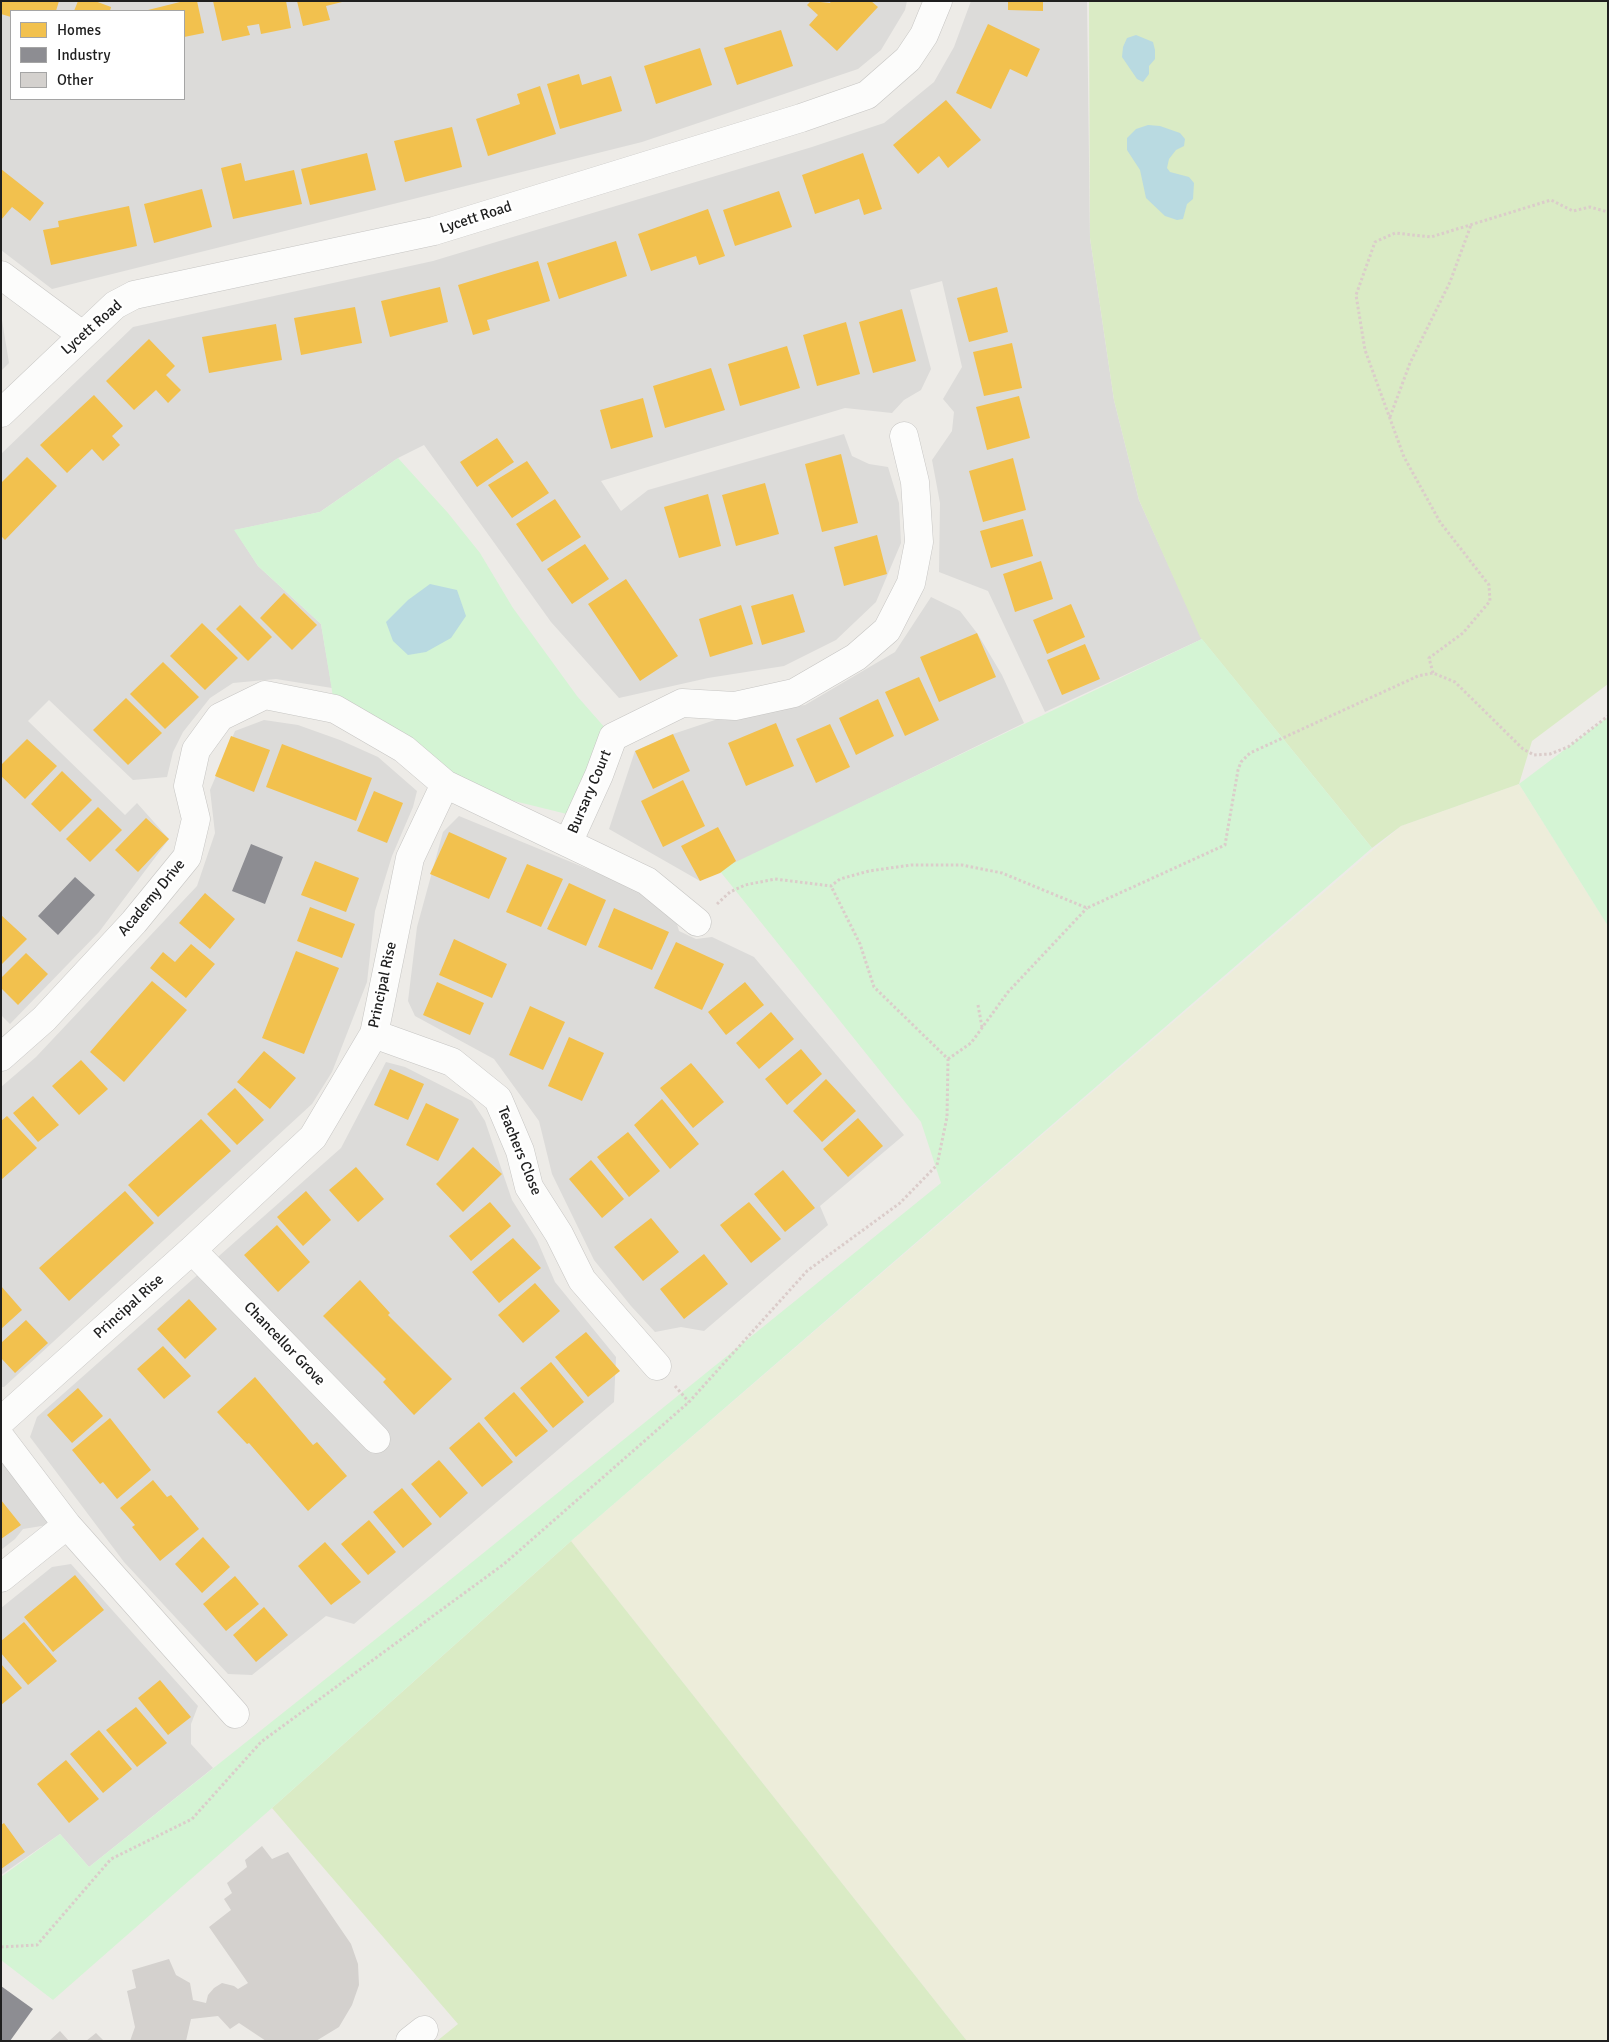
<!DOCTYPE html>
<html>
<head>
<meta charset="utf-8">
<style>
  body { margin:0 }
  #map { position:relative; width:1609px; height:2042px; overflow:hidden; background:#edebe7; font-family:Signika,sans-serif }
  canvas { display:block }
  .frame { position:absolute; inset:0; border:2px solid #1f1f1f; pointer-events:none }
  .legend { position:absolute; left:10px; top:10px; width:175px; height:90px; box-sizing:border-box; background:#fff; border:1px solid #a5a5a5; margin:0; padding:6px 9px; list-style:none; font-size:15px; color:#1f1f1f }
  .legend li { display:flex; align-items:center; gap:10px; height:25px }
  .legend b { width:25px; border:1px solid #a5a5a5 }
</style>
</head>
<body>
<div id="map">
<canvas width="1609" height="2042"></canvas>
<div class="frame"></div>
<ul class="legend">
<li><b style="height:14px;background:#f2c14e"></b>Homes</li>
<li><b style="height:14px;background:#8d8d92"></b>Industry</li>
<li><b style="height:14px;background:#d4d1ce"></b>Other</li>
</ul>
</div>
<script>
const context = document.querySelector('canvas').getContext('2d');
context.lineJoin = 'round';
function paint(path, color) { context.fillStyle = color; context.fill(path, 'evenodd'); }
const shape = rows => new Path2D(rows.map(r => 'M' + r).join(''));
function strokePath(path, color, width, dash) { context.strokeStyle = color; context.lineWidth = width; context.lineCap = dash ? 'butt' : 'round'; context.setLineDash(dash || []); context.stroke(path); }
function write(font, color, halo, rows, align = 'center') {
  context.font = font + ' Signika,sans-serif'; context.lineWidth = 5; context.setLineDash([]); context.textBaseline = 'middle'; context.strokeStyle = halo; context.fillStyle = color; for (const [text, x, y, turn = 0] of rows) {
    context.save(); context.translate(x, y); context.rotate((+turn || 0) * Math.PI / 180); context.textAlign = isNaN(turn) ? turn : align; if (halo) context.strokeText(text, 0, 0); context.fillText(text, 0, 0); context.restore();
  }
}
const residential = shape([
  [1,1,907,1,905,10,881,50,858,69,642,142,52,289,1,250],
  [11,11,184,11,184,99,11,99],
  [971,1,1087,1,1090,238,1114,400,1139,500,1202,639,1045,712,988,591,939,572,940,503,932,460,952,431,954,412,943,399,962,367,942,281,910,290,931,369,921,390,904,400,892,413,845,408,601,481,621,511,648,490,844,434,852,456,869,464,888,467,899,503,901,543,876,602,836,640,784,666,708,678,619,698,551,622,424,445,398,458,320,512,235,530,258,566,321,624,332,688,276,679,233,683,210,698,183,732,173,752,167,777,133,780,49,700,28,721,125,815,137,803,169,839,99,932,10,1024,1,1015,1,454,133,327,433,261,812,147,884,123,934,82,954,47],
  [1,314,9,363,1,371],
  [931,597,960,611,977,633,1002,675,1024,723,700,881,609,829,635,751,673,734,718,719,805,705,895,652],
  [264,720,298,725,340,740,378,757,417,791,413,807,392,856,375,911,367,982,332,1072,312,1104,4,1387,1,1387,1,1087,36,1057,197,886,215,833,210,790,235,731],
  [459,816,639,890,675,917,679,931,696,939,712,937,754,957,904,1135,820,1206,828,1225,704,1331,681,1327,655,1332,631,1306,594,1260,552,1174,539,1121,494,1059,415,1016,408,1001,417,927,443,832],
  [386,1062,405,1067,472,1101,485,1121,512,1200,537,1240,555,1282,616,1357,614,1402,354,1624,326,1616,252,1675,228,1674,124,1562,30,1437,37,1417,341,1148],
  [1,1448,60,1523,23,1529,15,1539,1,1550],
  [71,1564,198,1706,191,1724,191,1744,213,1768,89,1867,60,1834,1,1875,1,1608,52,1567]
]);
const farmland = shape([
  [1519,784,1608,926,1608,2041,967,2041,571,1541,1401,826]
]);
const grass = shape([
  [1089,1,1608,1,1608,684,1532,741,1519,784,1401,826,1372,848,1200,637,1139,500,1114,400,1090,238],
  [571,1541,967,2041,437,2041,458,2024,272,1808]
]);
const park = shape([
  [398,458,448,513,480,553,513,608,577,696,613,737,579,817,445,784,335,709,321,624,258,566,234,530,320,512],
  [1202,639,1372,848,571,1541,272,1808,53,2000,1,1960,1,1877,60,1834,89,1867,445,1584,941,1183,921,1122,719,870],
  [1608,717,1608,926,1519,784]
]);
const water = shape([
  [1136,35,1153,42,1155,50,1155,59,1149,66,1149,74,1143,82,1137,79,1122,57,1123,47,1127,38],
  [1148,125,1160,126,1180,133,1185,139,1184,146,1176,150,1169,159,1167,168,1170,172,1189,177,1194,183,1193,199,1187,204,1183,219,1177,220,1165,216,1146,198,1140,170,1127,150,1127,138,1136,129],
  [430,584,457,590,466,616,451,638,426,652,408,655,393,641,386,622,408,600]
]);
const homes = shape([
  [1,1,59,1,56,11,11,11,11,17,1,14],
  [78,1,95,1,111,7,110,11,74,11],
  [184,1,197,1,204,33,184,37,184,11,144,11],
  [213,1,286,1,291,28,261,34,259,24,247,26,250,35,222,41],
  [297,1,342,1,342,2,326,6,330,20,303,26],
  [811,1,830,3,831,1,871,1,878,7,837,51,809,25,818,15,807,5],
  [1008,1,1043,1,1043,11,1008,10],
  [988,24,1040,49,1027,77,1010,69,991,109,956,93],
  [781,30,793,66,737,85,724,48],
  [700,48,712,85,656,104,644,66],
  [579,74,582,85,611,76,622,111,560,129,547,84],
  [540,86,556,134,488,156,476,119,520,104,517,94],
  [946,100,981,140,948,168,939,156,918,174,893,145],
  [452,127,462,167,405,182,394,141],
  [367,153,376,190,310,205,301,169],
  [863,153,882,209,864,215,859,199,815,214,802,175],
  [241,163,245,181,294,170,302,204,233,219,221,168],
  [1,169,44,203,30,221,12,207,1,220],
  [202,189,212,227,154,243,144,204],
  [779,191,792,227,735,246,723,210],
  [129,206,137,246,51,265,43,230,59,227,58,221],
  [708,209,725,256,699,265,696,256,651,271,638,234],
  [616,241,627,276,559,299,547,263],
  [538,261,550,301,487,320,490,330,473,335,458,285],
  [440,287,448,322,390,337,381,301],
  [997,287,1008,332,969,342,957,298],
  [355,307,362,343,301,355,294,318],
  [902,309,916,361,873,373,859,322],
  [846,322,860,374,817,386,803,335],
  [276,324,282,360,209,373,202,337],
  [149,339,175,366,166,375,181,390,168,403,156,390,134,410,106,381],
  [1012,343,1022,388,984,396,973,352],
  [787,346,800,388,740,406,728,364],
  [711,368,725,410,665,428,653,386],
  [94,395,123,426,112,436,120,445,103,461,92,449,67,473,40,445],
  [1019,396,1030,438,987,450,976,407],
  [643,398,653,437,611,449,600,410],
  [497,438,514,462,477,487,460,462],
  [841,454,858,523,822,532,805,464],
  [27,457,57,486,5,540,1,536,1,483],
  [1013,458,1026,510,983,522,969,471],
  [527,461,549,493,512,518,488,485],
  [765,483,779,534,736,546,722,495],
  [708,494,721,546,679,558,664,507],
  [555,499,581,537,542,562,516,524],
  [1023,519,1033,556,991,568,980,531],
  [877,535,887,574,844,586,834,547],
  [585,544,609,579,572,604,547,569],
  [1041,561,1053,599,1015,612,1003,574],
  [626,579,678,656,640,681,588,604],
  [284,593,317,625,292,650,260,618],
  [793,594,805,632,762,645,751,606],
  [1071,604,1085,637,1047,654,1033,620],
  [240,605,272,637,248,661,216,629],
  [741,605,753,644,710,657,699,619],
  [202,623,238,658,205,690,170,656],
  [977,633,996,677,939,702,920,657],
  [1085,644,1100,679,1062,695,1047,660],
  [163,662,199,697,165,729,130,694],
  [919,677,939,720,905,736,885,692],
  [126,698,162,733,128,765,93,730],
  [878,699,894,736,856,755,839,718],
  [776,723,794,766,746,786,728,743],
  [830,724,850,767,816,783,796,739],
  [673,734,690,771,653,789,635,751],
  [231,736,270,750,254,792,215,776],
  [27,739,57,766,25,799,1,776,1,765],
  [282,744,372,778,356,821,266,787],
  [62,771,92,800,60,832,31,804],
  [683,780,705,826,663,847,641,801],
  [374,791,403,803,387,843,357,831],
  [98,807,122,830,90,862,66,839],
  [146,818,169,839,138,872,115,850],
  [718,827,736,861,720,873,700,881,681,846],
  [449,832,507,858,489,899,430,874],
  [315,861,359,878,346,912,301,895],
  [527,864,563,879,541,927,506,912],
  [569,883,606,900,586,946,547,929],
  [205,893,235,919,210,949,179,923],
  [310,907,355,924,342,958,297,941],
  [614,908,669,932,652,970,598,947],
  [1,915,27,939,1,965],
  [454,939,507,964,492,998,439,975],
  [676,942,724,964,702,1010,654,988],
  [191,944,215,964,186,998,150,968,163,952,175,962],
  [296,951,339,968,304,1054,262,1038],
  [26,953,48,974,18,1005,1,988,1,978],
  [152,981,187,1010,124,1082,90,1052],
  [437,982,484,1003,470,1035,423,1015],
  [745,982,764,1005,726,1035,708,1012],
  [530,1006,565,1022,543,1070,509,1055],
  [771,1012,794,1039,759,1069,736,1043],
  [569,1037,604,1053,582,1101,548,1086],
  [801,1049,822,1074,787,1105,765,1079],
  [264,1051,296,1078,270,1109,237,1082],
  [81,1060,108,1089,79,1115,52,1086],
  [691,1063,724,1102,693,1128,660,1088],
  [390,1069,424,1084,408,1120,374,1105],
  [826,1079,856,1111,822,1142,793,1111],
  [235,1088,264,1120,237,1145,207,1114],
  [33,1096,59,1125,38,1142,13,1113],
  [662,1099,699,1144,670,1169,634,1125],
  [426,1103,459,1119,438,1161,406,1145],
  [7,1116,37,1148,1,1180,1,1121],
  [858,1118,883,1146,848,1177,823,1149],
  [201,1119,231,1151,158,1217,128,1185],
  [628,1132,660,1171,629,1197,597,1157],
  [473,1147,502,1174,463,1212,436,1184],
  [591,1160,624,1199,602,1218,569,1179],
  [356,1167,384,1199,358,1222,329,1190],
  [783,1170,815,1208,785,1232,754,1194],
  [125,1191,154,1223,69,1301,39,1268],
  [306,1191,331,1220,303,1246,277,1217],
  [490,1202,511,1226,471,1261,449,1236],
  [749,1202,781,1239,751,1263,720,1225],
  [651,1218,679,1252,643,1281,614,1247],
  [277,1225,310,1262,278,1292,244,1255],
  [513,1238,541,1268,499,1303,472,1272],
  [704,1254,728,1284,684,1319,660,1289],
  [360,1280,390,1313,388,1315,452,1379,414,1415,383,1382,386,1379,323,1316],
  [535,1283,560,1311,523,1343,498,1315],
  [1,1286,22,1310,1,1329],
  [189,1299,217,1329,185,1359,157,1329],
  [26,1320,48,1343,15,1373,1,1358,1,1343],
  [586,1332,620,1371,588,1397,555,1357],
  [163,1346,191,1376,164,1399,137,1369],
  [551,1362,584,1402,553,1428,520,1388],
  [255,1377,313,1445,317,1442,347,1476,308,1511,249,1443,247,1444,217,1412],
  [78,1388,103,1416,72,1443,47,1415],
  [514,1392,548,1431,516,1457,484,1418],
  [110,1418,151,1470,117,1499,103,1482,100,1484,72,1450],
  [479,1422,513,1462,482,1487,449,1448],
  [439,1460,468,1493,440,1518,411,1484],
  [153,1480,167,1497,171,1495,199,1529,160,1561,132,1527,135,1525,120,1508],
  [402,1488,432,1524,403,1548,373,1512],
  [1,1500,21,1525,1,1539],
  [369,1520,396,1552,368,1575,341,1544],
  [203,1537,230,1567,202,1593,175,1564],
  [325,1542,361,1582,331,1605,298,1566],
  [75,1575,104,1610,53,1652,24,1617],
  [235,1576,259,1604,226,1631,203,1604],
  [264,1607,288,1635,256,1662,233,1635],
  [24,1622,57,1661,28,1685,1,1653,1,1641],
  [1,1664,22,1688,1,1705],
  [160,1680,191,1717,168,1735,138,1698],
  [136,1707,167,1743,137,1767,106,1730],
  [99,1730,132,1769,103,1793,70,1754],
  [66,1760,99,1799,69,1823,37,1784],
  [4,1823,25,1852,1,1869,1,1825]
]);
const industry = shape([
  [251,844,283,857,265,904,232,891],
  [75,877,95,895,58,935,38,916],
  [1,1986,33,2009,10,2041,1,2041]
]);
const building = shape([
  [262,1846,272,1859,288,1852,351,1944,358,1964,359,1985,352,2005,339,2027,316,2041,266,2041,239,2023,230,2029,218,2016,191,2019,186,2041,130,2041,135,2027,127,1991,136,1988,132,1970,169,1959,176,1975,190,1983,193,2000,206,2003,208,1995,214,1988,222,1983,234,1986,238,1989,248,1983,209,1927,231,1910,224,1899,232,1893,227,1883,247,1867,245,1860],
  [60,2031,69,2041,49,2041],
  [96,2033,104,2041,86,2041]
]);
const path = shape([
  [1390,417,1410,363,1450,282,1471,225],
  [1433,673,1429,658,1463,633,1490,601,1489,585,1440,522,1404,457,1365,350,1356,295,1375,242,1395,233,1431,237,1551,200,1573,211,1590,207,1608,212],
  [717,904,730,892,745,885,775,879,831,886,840,879,869,871,911,865,962,865,1002,873,1087,908,1225,845,1238,770,1241,762,1250,753,1418,676,1433,673,1455,682,1523,749,1534,755,1550,754,1568,747,1608,716],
  [978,1005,982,1027],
  [948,1059,971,1043,1008,992,1087,908],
  [675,1386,689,1402],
  [1,1947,37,1945,111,1859,192,1819,261,1742,504,1564,689,1402,807,1271,900,1203,937,1165,947,1117,948,1059,874,987,860,944,831,886]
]);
const minor = shape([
  [1,275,82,335],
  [1,413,115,305,134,295,434,231,801,118,867,95,908,59,924,35,938,1],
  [568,843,599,775,613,737,682,703,735,706,794,693,856,657,887,630,911,583,919,542,915,482,904,436],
  [374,1034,452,1062,498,1099,520,1151,529,1187,559,1234,582,1280,657,1366],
  [1,1057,44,1019,134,922,187,857,196,819,188,786,196,750,220,717,265,695,335,709,404,749,445,784],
  [192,1250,376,1439],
  [1,1421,192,1250,313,1137,374,1034,410,858,445,784,647,881,697,922],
  [1,1438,67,1525,1,1578],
  [67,1525,235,1714],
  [410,2041,424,2030]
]);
const streetNames = [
  ["Lycett Road",476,218,-18],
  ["Lycett Road",92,328,-41],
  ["Bursary Court",590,792,-67],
  ["Academy Drive",152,898,-50],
  ["Principal Rise",383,985,-78],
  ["Teachers Close",519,1151,68],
  ["Principal Rise",129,1307,-42],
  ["Chancellor Grove",284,1344,46]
];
paint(residential, '#dcdbd9');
paint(farmland, '#ededda');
paint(grass, '#daebc5');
paint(park, '#d4f4d4');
paint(water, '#b9dae1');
paint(homes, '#f2c14e');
paint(industry, '#8d8d92');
paint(building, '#d4d1ce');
strokePath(minor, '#c6c5c3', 29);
strokePath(path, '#dbccca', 3, [2.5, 2.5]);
strokePath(minor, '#fcfcfb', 28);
write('15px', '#1f1f1f', '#fff', streetNames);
</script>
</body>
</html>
